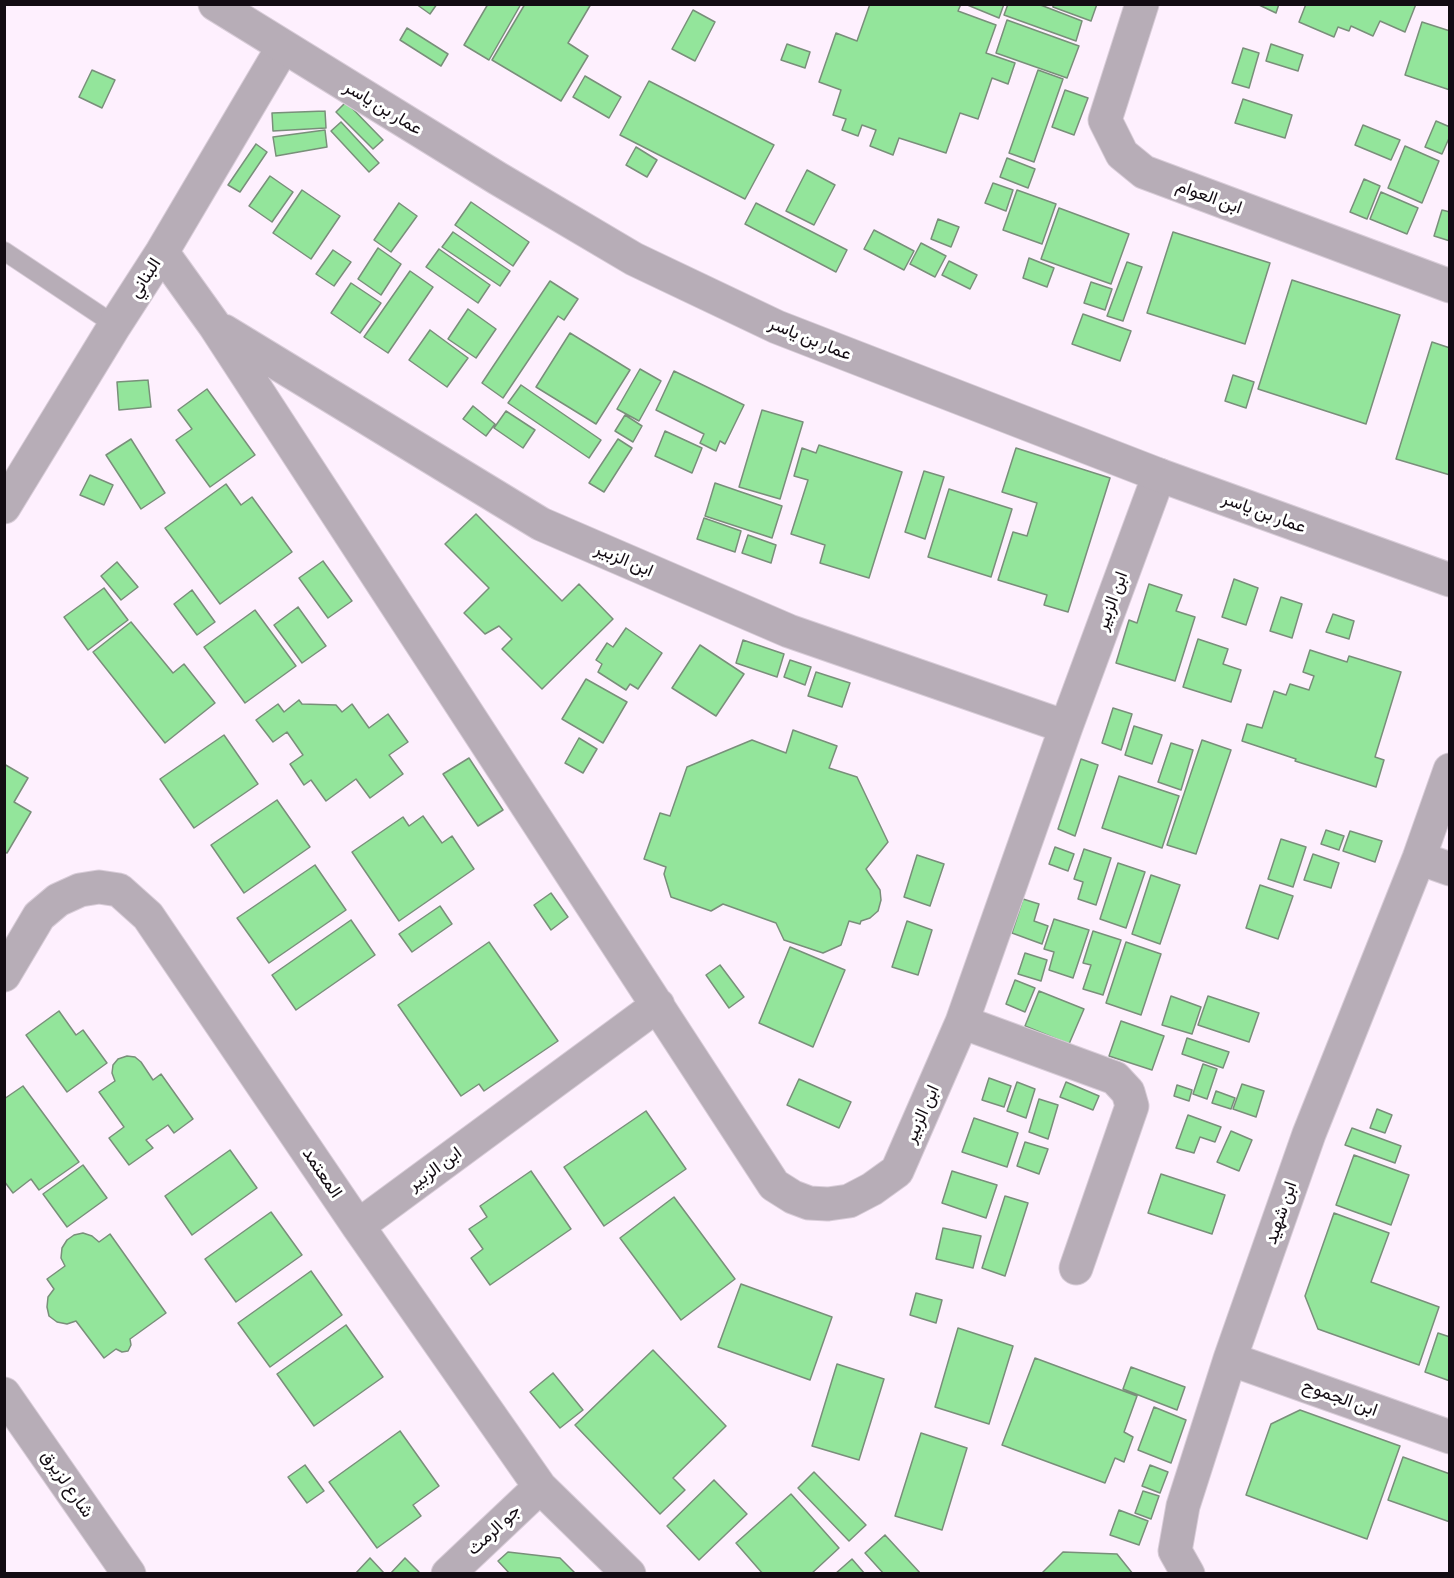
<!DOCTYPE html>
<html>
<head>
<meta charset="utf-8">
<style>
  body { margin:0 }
  #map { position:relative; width:1454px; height:1578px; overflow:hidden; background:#fef0fe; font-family:Literata,serif }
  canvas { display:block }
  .frame { position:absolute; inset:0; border:6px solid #130c13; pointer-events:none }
</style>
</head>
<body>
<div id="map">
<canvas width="1454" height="1578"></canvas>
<div class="frame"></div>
</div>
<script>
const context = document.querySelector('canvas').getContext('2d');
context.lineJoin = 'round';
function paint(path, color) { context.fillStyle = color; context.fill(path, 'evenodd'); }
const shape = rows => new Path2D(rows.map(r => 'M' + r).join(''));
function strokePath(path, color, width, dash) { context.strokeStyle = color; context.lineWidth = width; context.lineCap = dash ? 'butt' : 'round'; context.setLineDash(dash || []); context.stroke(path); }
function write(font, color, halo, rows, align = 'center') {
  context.font = font + ' Literata,Vazirmatn,serif'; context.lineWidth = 6; context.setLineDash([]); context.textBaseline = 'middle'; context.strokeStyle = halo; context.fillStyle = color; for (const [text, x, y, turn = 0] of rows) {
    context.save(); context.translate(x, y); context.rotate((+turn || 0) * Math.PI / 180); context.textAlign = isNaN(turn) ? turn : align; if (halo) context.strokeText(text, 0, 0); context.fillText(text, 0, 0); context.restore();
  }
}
const building = shape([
  [416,4,437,4,430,14,416,4],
  [488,4,521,4,489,60,464,45,488,4],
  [525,4,591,4,568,43,588,56,561,101,492,60,525,4],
  [870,4,961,4,958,11,996,25,986,53,1015,63,1008,84,992,78,978,119,960,113,946,153,899,138,893,155,870,146,876,130,862,125,858,136,842,130,846,119,833,115,841,90,819,82,836,33,857,41,870,4],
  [965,4,1004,4,999,18,965,4],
  [1008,4,1038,4,1082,21,1076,41,1004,15,1008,4],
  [1053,4,1097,4,1091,21,1053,7,1053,4],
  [1257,4,1279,4,1276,13,1257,4],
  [1306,4,1416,4,1405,32,1380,21,1373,36,1351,26,1349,31,1338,27,1334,37,1299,22,1306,4],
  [693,10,715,22,695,61,672,49,693,10],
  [1007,20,1079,46,1067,78,996,53,1007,20],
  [1422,22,1450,31,1450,90,1405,75,1422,22],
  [407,28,448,54,441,66,400,40,407,28],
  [787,44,810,52,805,68,781,60,787,44],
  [1271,44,1303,55,1298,71,1266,61,1271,44],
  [1243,48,1259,53,1249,88,1232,83,1243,48],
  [92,70,115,80,102,108,79,97,92,70],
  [1038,70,1063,79,1034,162,1009,153,1038,70],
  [585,76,621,97,609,118,573,97,585,76],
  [649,81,774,145,745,199,620,135,649,81],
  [1065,90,1088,98,1074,135,1052,127,1065,90],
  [1243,99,1292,115,1285,138,1235,123,1243,99],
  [346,102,383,140,373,149,336,112,346,102],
  [325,111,326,128,273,131,272,113,325,111],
  [1436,121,1450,127,1450,136,1442,154,1425,147,1436,121],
  [341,122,379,163,369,172,331,131,341,122],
  [1363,125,1400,140,1391,160,1355,145,1363,125],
  [325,130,327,147,276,156,273,137,325,130],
  [256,144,267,152,240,192,228,185,256,144],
  [1405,146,1439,161,1422,203,1388,188,1405,146],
  [636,147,657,160,647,177,626,165,636,147],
  [1007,158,1035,169,1028,188,1000,177,1007,158],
  [807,170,835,185,814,225,786,211,807,170],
  [270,176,293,192,272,222,249,206,270,176],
  [1364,179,1380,186,1367,219,1350,212,1364,179],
  [993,183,1013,190,1006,211,985,203,993,183],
  [302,190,340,216,311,259,273,233,302,190],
  [1017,190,1056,204,1042,244,1003,230,1017,190],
  [1381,192,1418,208,1407,234,1370,219,1381,192],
  [471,202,529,242,513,266,455,225,471,202],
  [399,203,417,216,391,252,374,240,399,203],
  [756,203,847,250,836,272,745,224,756,203],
  [1059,208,1129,234,1111,284,1041,259,1059,208],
  [1442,210,1450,212,1450,241,1434,236,1442,210],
  [938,219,959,227,951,247,931,239,938,219],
  [874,230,914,251,904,270,864,249,874,230],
  [453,232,510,271,500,286,442,247,453,232],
  [1173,232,1270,263,1245,344,1147,313,1173,232],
  [921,243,946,256,935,277,910,264,921,243],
  [378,248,401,264,381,295,358,279,378,248],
  [439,249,490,285,478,303,426,267,439,249],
  [333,250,351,262,334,286,316,274,333,250],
  [1029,258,1054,268,1047,287,1023,278,1029,258],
  [949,261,977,275,970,289,942,275,949,261],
  [1127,262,1142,267,1123,321,1107,316,1127,262],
  [410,271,433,287,388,353,364,337,410,271],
  [1292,280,1400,315,1366,424,1258,389,1292,280],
  [550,281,578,299,564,320,558,316,503,398,482,383,550,281],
  [1091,282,1112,289,1105,310,1084,303,1091,282],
  [351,283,381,303,360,333,331,313,351,283],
  [468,309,496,329,476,358,448,339,468,309],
  [1083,314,1131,331,1120,361,1072,344,1083,314],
  [430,330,468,358,447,387,409,360,430,330],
  [570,333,630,370,596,424,536,387,570,333],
  [1432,342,1450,348,1450,475,1396,459,1432,342],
  [640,369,661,381,639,421,617,409,640,369],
  [674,371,744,405,725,444,720,441,716,451,700,443,704,434,656,410,674,371],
  [1233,375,1254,382,1246,408,1225,401,1233,375],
  [148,380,151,407,119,410,117,382,148,380],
  [521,385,601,440,589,458,508,403,521,385],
  [207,389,255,455,210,487,176,440,192,429,178,410,207,389],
  [473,406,495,424,486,436,463,419,473,406],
  [762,410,803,422,780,499,739,487,762,410],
  [506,411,535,430,523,448,494,428,506,411],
  [625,415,642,426,633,442,615,431,625,415],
  [665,431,702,448,692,473,655,456,665,431],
  [131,439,165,493,141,509,106,455,131,439],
  [618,439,632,448,604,492,589,483,618,439],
  [819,445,902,472,869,578,820,563,825,545,791,534,808,480,794,476,802,448,816,453,819,445],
  [1016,448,1110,478,1068,612,1044,605,1047,595,998,580,1013,532,1027,536,1037,503,1002,492,1016,448],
  [924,471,944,477,925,539,905,532,924,471],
  [90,475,113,485,104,505,80,495,90,475],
  [715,483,782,506,772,538,705,516,715,483],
  [226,484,241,505,252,497,292,552,220,604,165,528,226,484],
  [949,489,1012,509,991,577,928,557,949,489],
  [476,514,562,601,579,584,613,619,542,689,502,649,512,639,499,626,485,634,464,613,489,588,445,544,476,514],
  [704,518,741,531,735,552,697,539,704,518],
  [748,535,776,545,771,563,742,553,748,535],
  [323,561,352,601,328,618,299,578,323,561],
  [117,562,138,587,121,600,101,576,117,562],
  [1234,579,1258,588,1246,625,1222,617,1234,579],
  [1149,584,1182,595,1176,611,1195,617,1175,681,1116,663,1129,620,1137,623,1149,584],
  [104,588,128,620,88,650,64,617,104,588],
  [192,590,215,622,197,635,174,604,192,590],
  [1281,597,1302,604,1292,638,1270,631,1281,597],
  [298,607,326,646,302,663,274,625,298,607],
  [255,610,296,666,245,703,204,647,255,610],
  [1333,614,1354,621,1349,639,1326,632,1333,614],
  [131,622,173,673,184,664,215,703,165,743,93,652,131,622],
  [626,628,662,653,638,689,630,684,626,690,598,672,602,664,596,660,607,643,613,647,626,628],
  [1198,639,1228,649,1223,664,1241,670,1231,702,1183,687,1198,639],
  [743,640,784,654,777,677,736,663,743,640],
  [700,645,744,674,716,716,672,688,700,645],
  [1310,650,1347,662,1349,656,1401,672,1375,757,1384,760,1376,787,1295,761,1296,759,1242,741,1247,724,1262,728,1274,691,1286,695,1290,684,1309,690,1314,676,1303,672,1310,650],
  [790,660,811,667,805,685,784,677,790,660],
  [816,672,850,683,842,707,808,696,816,672],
  [586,679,627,702,603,743,562,719,586,679],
  [299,700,302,704,336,705,342,712,352,704,369,728,388,714,408,742,389,755,403,774,370,798,356,779,326,801,311,780,304,785,290,764,303,755,287,732,273,742,256,720,278,704,284,712,299,700],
  [1113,708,1132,714,1121,750,1102,743,1113,708],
  [1134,726,1162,735,1152,764,1125,755,1134,726],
  [793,730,837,746,829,768,857,777,888,842,866,869,880,890,881,900,878,911,870,918,861,921,860,924,849,921,841,945,823,953,784,940,776,923,723,904,711,911,671,897,664,874,666,867,644,859,660,813,670,816,687,767,752,740,786,753,793,730],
  [224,735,258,784,194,828,160,779,224,735],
  [579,738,597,749,583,773,565,763,579,738],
  [1202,740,1231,750,1196,854,1167,845,1202,740],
  [1171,743,1193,750,1181,790,1158,782,1171,743],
  [469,758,503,810,478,826,443,774,469,758],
  [1081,759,1098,765,1075,836,1058,829,1081,759],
  [4,764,28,778,14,802,31,812,7,853,4,852,4,764],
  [1119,776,1179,796,1162,848,1102,828,1119,776],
  [277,800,310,847,244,893,211,845,277,800],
  [423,816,442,843,452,836,474,869,399,921,352,852,403,817,409,826,423,816],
  [1326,830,1344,836,1339,850,1321,844,1326,830],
  [1350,831,1382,841,1375,862,1343,851,1350,831],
  [1281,839,1306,847,1293,887,1268,879,1281,839],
  [1055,847,1074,854,1068,871,1049,864,1055,847],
  [1084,849,1111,858,1096,905,1078,899,1083,882,1074,879,1084,849],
  [1313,854,1339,863,1331,888,1304,880,1313,854],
  [917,855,944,864,930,906,904,897,917,855],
  [1118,863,1145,872,1126,928,1100,919,1118,863],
  [315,865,346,910,269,963,237,918,315,865],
  [1151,875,1180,885,1160,944,1132,934,1151,875],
  [1260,885,1293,896,1278,939,1246,928,1260,885],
  [551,893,568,917,551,930,534,905,551,893],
  [1023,899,1039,904,1034,921,1048,926,1042,944,1012,933,1023,899],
  [440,906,452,924,412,952,399,934,440,906],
  [1054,919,1089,930,1073,978,1049,970,1054,952,1044,949,1054,919],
  [351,920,375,955,296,1010,272,975,351,920],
  [907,921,932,930,918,975,892,967,907,921],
  [1093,931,1121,940,1103,995,1083,989,1091,965,1083,963,1093,931],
  [489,942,558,1041,484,1091,479,1084,461,1096,398,1005,489,942],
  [1126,942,1161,954,1141,1015,1106,1003,1126,942],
  [790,947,845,970,813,1047,759,1023,790,947],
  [1025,953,1047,960,1041,981,1018,974,1025,953],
  [720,965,744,997,729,1008,706,975,720,965],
  [1015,980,1035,988,1025,1012,1006,1004,1015,980],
  [1039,991,1084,1009,1069,1044,1025,1026,1039,991],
  [1171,996,1201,1007,1192,1034,1162,1025,1171,996],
  [1208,996,1259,1013,1249,1042,1198,1025,1208,996],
  [59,1011,76,1035,83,1030,107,1063,67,1092,26,1035,59,1011],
  [1121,1021,1164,1036,1152,1070,1109,1056,1121,1021],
  [1187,1038,1229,1052,1223,1068,1182,1054,1187,1038],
  [127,1056,135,1057,141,1062,153,1080,161,1074,193,1119,174,1133,168,1125,146,1140,153,1148,129,1165,109,1138,124,1127,99,1092,115,1081,112,1073,113,1065,118,1059,127,1056],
  [1203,1064,1217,1069,1207,1099,1193,1094,1203,1064],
  [989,1078,1011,1086,1004,1107,982,1100,989,1078],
  [799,1079,851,1102,839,1128,787,1105,799,1079],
  [1017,1082,1035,1089,1026,1118,1007,1111,1017,1082],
  [1066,1082,1099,1096,1093,1110,1060,1097,1066,1082],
  [1242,1084,1264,1091,1256,1117,1233,1109,1242,1084],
  [1177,1085,1192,1090,1189,1101,1174,1096,1177,1085],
  [23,1086,79,1162,39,1190,31,1179,13,1193,4,1181,4,1099,23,1086],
  [1216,1091,1235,1098,1231,1109,1212,1103,1216,1091],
  [1039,1099,1058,1105,1048,1139,1029,1132,1039,1099],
  [1377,1109,1392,1115,1385,1133,1370,1128,1377,1109],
  [646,1111,686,1169,604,1226,564,1167,646,1111],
  [1188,1115,1221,1127,1215,1142,1200,1137,1194,1153,1176,1148,1188,1115],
  [974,1118,1018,1133,1007,1167,962,1152,974,1118],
  [1352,1128,1401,1146,1395,1163,1345,1145,1352,1128],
  [1231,1131,1252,1140,1239,1171,1217,1162,1231,1131],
  [1025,1142,1048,1149,1039,1174,1017,1166,1025,1142],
  [230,1150,257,1188,192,1235,165,1196,230,1150],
  [1354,1155,1409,1175,1391,1225,1336,1205,1354,1155],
  [83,1165,107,1198,67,1227,43,1194,83,1165],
  [531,1171,571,1229,490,1285,471,1258,483,1249,469,1229,487,1217,480,1206,531,1171],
  [952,1171,997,1185,986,1218,942,1203,952,1171],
  [1161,1174,1225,1195,1212,1234,1148,1213,1161,1174],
  [1005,1196,1028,1203,1005,1276,982,1268,1005,1196],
  [674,1197,735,1279,681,1320,620,1238,674,1197],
  [271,1212,302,1255,236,1302,205,1259,271,1212],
  [1334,1213,1389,1233,1371,1282,1439,1307,1419,1365,1318,1329,1305,1296,1334,1213],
  [943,1228,981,1236,973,1268,936,1259,943,1228],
  [83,1233,92,1236,99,1242,110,1234,166,1313,130,1339,131,1345,128,1351,122,1352,116,1349,104,1358,76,1321,67,1324,57,1322,49,1316,47,1307,48,1297,54,1289,47,1279,65,1266,61,1258,62,1248,67,1240,74,1235,83,1233],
  [311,1271,342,1315,270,1367,238,1323,311,1271],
  [741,1284,832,1317,810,1380,718,1347,741,1284],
  [916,1293,942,1300,936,1323,910,1315,916,1293],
  [346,1325,383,1377,314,1426,277,1374,346,1325],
  [958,1328,1013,1346,989,1424,935,1407,958,1328],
  [1438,1333,1450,1337,1450,1381,1425,1372,1438,1333],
  [653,1350,726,1426,673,1478,685,1490,660,1514,575,1425,653,1350],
  [1035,1358,1137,1396,1124,1432,1133,1437,1124,1462,1115,1458,1105,1483,1002,1445,1035,1358],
  [837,1364,884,1379,859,1460,812,1446,837,1364],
  [1131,1367,1185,1387,1177,1410,1123,1389,1131,1367],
  [553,1373,583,1410,560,1428,530,1392,553,1373],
  [1154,1407,1186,1420,1171,1463,1138,1450,1154,1407],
  [1300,1410,1400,1446,1367,1539,1246,1495,1271,1424,1300,1410],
  [400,1431,439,1486,413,1505,421,1516,377,1548,329,1482,400,1431],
  [921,1433,967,1448,942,1530,895,1516,921,1433],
  [1403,1457,1450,1474,1450,1522,1388,1500,1403,1457],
  [305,1465,324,1491,307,1503,288,1477,305,1465],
  [1150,1465,1168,1472,1160,1493,1142,1486,1150,1465],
  [814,1472,866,1525,849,1541,798,1488,814,1472],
  [714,1480,747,1514,699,1560,667,1526,714,1480],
  [1143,1491,1159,1496,1151,1519,1135,1513,1143,1491],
  [791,1494,839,1548,811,1574,763,1574,736,1543,791,1494],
  [1119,1510,1148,1521,1139,1545,1110,1535,1119,1510],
  [885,1535,921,1574,884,1574,865,1553,885,1535],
  [508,1552,560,1558,576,1574,510,1574,498,1561,508,1552],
  [1063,1552,1117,1554,1133,1574,1041,1574,1063,1552],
  [370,1558,384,1573,355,1574,370,1558],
  [405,1558,419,1572,417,1574,390,1574,405,1558],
  [852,1559,865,1574,835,1574,852,1559]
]);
const service = shape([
  [4,251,115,325]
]);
const minor = shape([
  [1142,4,1105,120,1122,154,1144,172,1450,286],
  [162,252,215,326,774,1185,793,1197,809,1203,828,1204,849,1201,872,1189,897,1171,962,1022,1066,727,1159,475],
  [224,331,541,524,789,631,1066,727],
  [4,507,115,325,162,252,283,47],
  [1419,858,1450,869],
  [4,975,39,916,58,900,80,890,99,887,119,890,148,916,358,1226,540,1487,629,1574],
  [962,1022,1115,1078,1128,1092,1132,1106,1076,1268],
  [358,1226,658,1005],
  [1230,1359,1450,1437],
  [4,1394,129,1574],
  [448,1574,540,1487],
  [1188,1574,1175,1551,1183,1506,1230,1359,1309,1134,1419,858,1450,770]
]);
const tertiary = shape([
  [215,4,497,178,634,259,777,327,1159,475,1450,580]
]);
const streetNames = [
  ["عمار بن ياسر",383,108,31],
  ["ابن العوام",1209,197,20],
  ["البناني",145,278,-57],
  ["عمار بن ياسر",810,339,22],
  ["عمار بن ياسر",1264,513,20],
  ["ابن الزبير",624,560,23],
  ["ابن الزبير",1112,601,-70],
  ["ابن الزبير",922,1114,-66],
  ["ابن الزبير",435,1169,-36],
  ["المعتمد",322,1173,56],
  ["ابن شهيد",1281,1213,-71],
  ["ابن الجموح",1340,1398,20],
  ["شارع لزيرق",67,1484,55],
  ["جو الرمث",494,1530,-43]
];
paint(building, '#93e59b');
strokePath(building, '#798f7a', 1.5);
strokePath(service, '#d8ccd8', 20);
strokePath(minor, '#d8ccd8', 35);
strokePath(tertiary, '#d8ccd8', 35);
strokePath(service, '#b7adb7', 18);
strokePath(minor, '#b7adb7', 33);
strokePath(tertiary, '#b7adb7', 33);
write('18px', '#130c13', '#fff', streetNames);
</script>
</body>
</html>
